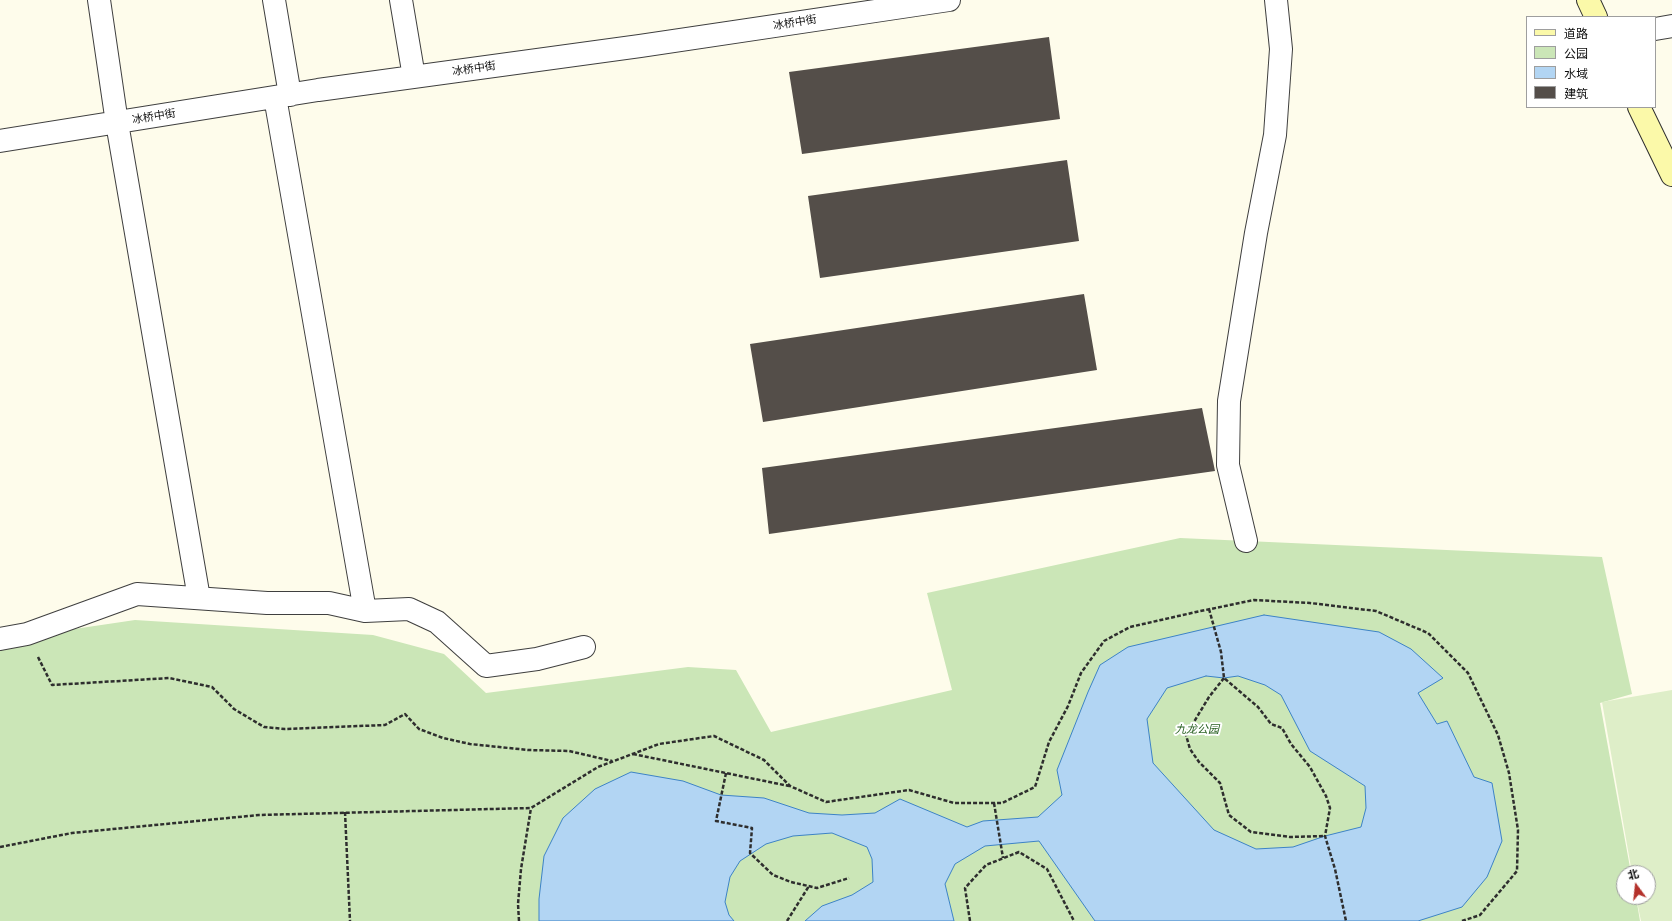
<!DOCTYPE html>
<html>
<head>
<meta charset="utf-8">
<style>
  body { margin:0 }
  #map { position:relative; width:1672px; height:921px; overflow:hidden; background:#fefceb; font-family:"PT Serif","Noto Sans SC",serif }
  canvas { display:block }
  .legend { position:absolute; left:1526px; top:16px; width:130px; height:92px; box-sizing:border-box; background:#fff; border:1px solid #9e9e9e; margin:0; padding:5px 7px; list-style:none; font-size:12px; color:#0c0c0c }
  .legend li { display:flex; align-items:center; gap:8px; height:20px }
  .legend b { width:20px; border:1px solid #9e9e9e }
  .north { position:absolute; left:1616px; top:865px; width:40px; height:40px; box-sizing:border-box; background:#fff; border:1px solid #9e9e9e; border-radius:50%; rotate:345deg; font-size:11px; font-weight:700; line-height:16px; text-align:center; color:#0c0c0c }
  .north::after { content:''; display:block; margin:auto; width:14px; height:18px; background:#b4312b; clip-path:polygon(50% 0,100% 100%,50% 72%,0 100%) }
</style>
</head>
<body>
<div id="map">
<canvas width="1672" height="921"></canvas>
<ul class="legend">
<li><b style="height:5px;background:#fbf9a9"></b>道路</li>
<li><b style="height:11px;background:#cbe6b7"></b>公园</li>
<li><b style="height:11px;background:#b2d5f3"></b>水域</li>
<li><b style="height:11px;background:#544e49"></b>建筑</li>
</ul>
<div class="north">北</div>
</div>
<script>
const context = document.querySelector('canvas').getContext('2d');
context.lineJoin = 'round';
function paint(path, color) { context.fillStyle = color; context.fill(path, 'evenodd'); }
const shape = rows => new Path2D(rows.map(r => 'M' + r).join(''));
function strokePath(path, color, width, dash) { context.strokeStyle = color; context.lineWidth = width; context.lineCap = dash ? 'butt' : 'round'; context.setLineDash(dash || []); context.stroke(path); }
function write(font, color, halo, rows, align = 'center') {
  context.font = font + ' "PT Serif","Noto Sans SC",serif'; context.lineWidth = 4; context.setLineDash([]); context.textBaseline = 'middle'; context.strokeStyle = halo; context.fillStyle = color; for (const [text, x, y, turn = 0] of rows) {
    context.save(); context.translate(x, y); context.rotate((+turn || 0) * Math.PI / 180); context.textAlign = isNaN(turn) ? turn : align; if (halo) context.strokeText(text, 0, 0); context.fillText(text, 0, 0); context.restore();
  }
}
const green = shape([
  [1180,538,1602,557,1632,694,1600,703,1631,873,1624,873,1624,897,1636,897,1640,921,0,921,0,640,135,620,373,635,444,654,486,693,688,667,736,670,771,732,952,690,927,593]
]);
const pitch = shape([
  [1672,690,1672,921,1641,921,1636,897,1648,897,1648,873,1632,873,1602,702]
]);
const water = shape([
  [1264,615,1379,632,1411,649,1443,678,1418,693,1437,724,1447,721,1474,777,1492,783,1502,841,1487,877,1462,907,1418,921,1095,921,1039,841,985,846,955,864,945,884,954,921,805,921,822,906,852,895,873,882,872,859,867,847,832,833,793,836,766,844,740,861,730,877,725,902,729,915,734,921,539,921,539,899,544,856,563,818,595,789,631,772,683,781,721,795,764,798,809,813,842,815,875,813,900,799,967,827,983,821,1038,817,1062,795,1057,770,1088,692,1100,665,1128,647,1264,615],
  [1206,676,1224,678,1238,676,1265,685,1281,695,1310,751,1365,786,1366,808,1361,827,1325,836,1293,847,1256,849,1214,830,1153,763,1147,719,1167,688,1206,676]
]);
const building = shape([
  [1049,37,1060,119,802,154,789,72],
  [1067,160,1079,241,820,278,808,196],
  [1084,294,1097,370,763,422,750,344],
  [1202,408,1215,471,769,534,762,468]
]);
const path = shape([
  [1209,609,1221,652,1224,678,1258,707,1271,724,1282,728,1291,744,1310,767,1326,796,1330,808,1325,836,1335,869,1346,921],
  [38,657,52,685,169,678,212,687,234,709,264,727,285,729,385,725,405,714,419,729,443,738,470,744,528,750,569,751,612,761],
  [1224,678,1209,697,1186,735,1190,749,1199,762,1220,783,1229,815,1251,832,1290,837,1325,836],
  [633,754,789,786],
  [726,773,716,821,752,828,750,853,773,875,791,882,817,888,849,878],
  [994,803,1003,858],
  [345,812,350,921],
  [0,847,72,833,259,815,531,808,598,767,659,744,714,736,764,760,790,786,826,802,909,790,954,803,1002,803,1035,787,1049,742,1068,706,1081,673,1104,641,1130,627,1196,612,1254,600,1310,603,1376,611,1428,633,1468,673,1498,735,1509,773,1518,830,1517,871,1480,915,1462,921],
  [519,921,518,904,521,869,531,808],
  [787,921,809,886],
  [970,921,965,888,986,865,1019,852,1047,869,1074,921]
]);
const street = shape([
  [99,0,117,123,199,598],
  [274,0,290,95],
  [401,0,414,77],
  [1655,29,1672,26],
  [275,97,365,611],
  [0,141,318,90,640,46,949,0],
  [1246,541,1228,465,1229,401,1256,233,1275,135,1281,49,1276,0],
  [0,639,27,634,137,594,267,603,329,603,365,611,409,609,437,622,486,666,537,659,584,647]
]);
const secondary = shape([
  [1588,0,1596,17],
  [1639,107,1672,175]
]);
const streetNames = [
  ["冰桥中街",795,23,-9],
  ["冰桥中街",474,69,-8],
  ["冰桥中街",154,117,-9]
];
const parkNames = [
  ["九龙公园",1197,730]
];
paint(green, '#cbe6b7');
paint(pitch, '#deeec8');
paint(water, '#b2d5f3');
strokePath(water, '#3d83c6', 1);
paint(building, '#544e49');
strokePath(street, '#3f3f3f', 24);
strokePath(secondary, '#2e2e2e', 24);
strokePath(path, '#2e2e2e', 2.5, [4, 2]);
strokePath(street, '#fff', 22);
strokePath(secondary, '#fbf9a9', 22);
write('11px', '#0c0c0c', '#fff', streetNames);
write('italic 11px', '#275f20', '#fff', parkNames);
</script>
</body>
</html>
